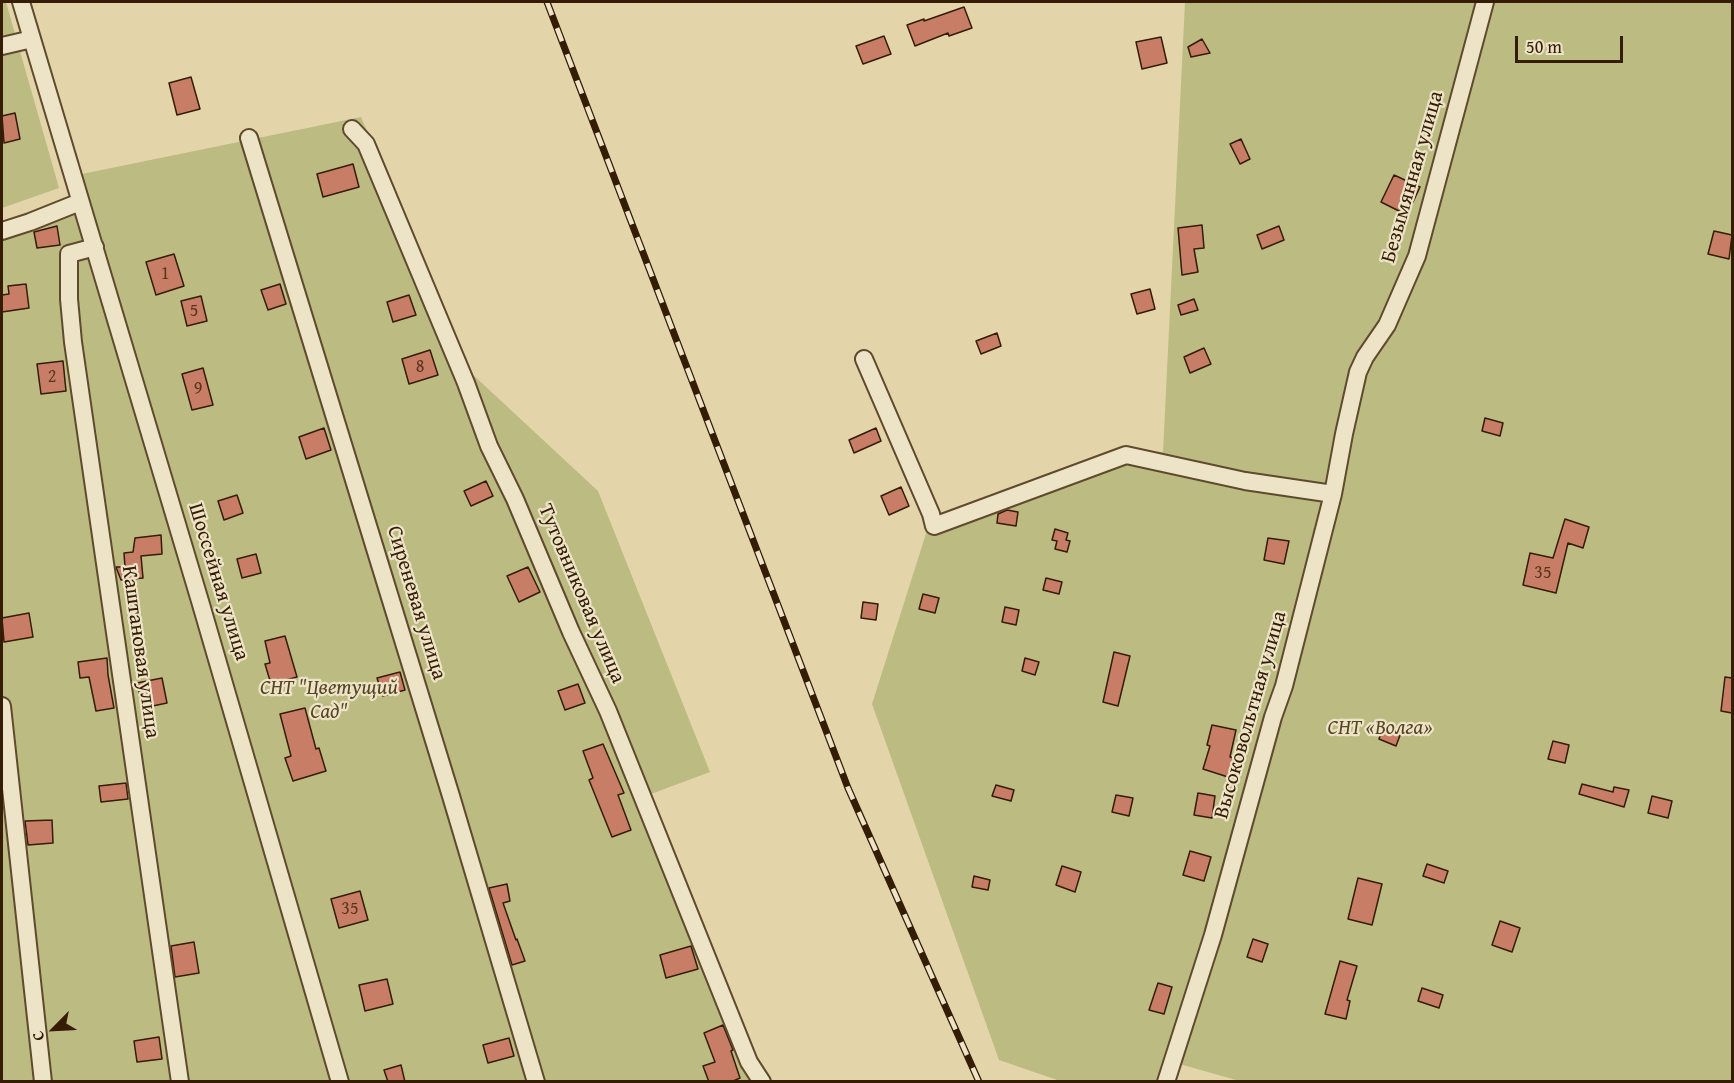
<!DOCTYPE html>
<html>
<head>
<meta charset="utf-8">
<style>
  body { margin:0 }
  #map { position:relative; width:1734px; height:1083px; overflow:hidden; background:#e3d5a9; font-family:"Gentium Book Plus",serif }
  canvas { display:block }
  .frame { position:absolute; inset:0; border:3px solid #351c05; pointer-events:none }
  .north { position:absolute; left:24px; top:999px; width:60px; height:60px; -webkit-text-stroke:4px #ede4c7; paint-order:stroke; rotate:246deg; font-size:16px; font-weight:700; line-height:24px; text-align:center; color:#351c05 }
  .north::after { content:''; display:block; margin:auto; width:21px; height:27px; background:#351c05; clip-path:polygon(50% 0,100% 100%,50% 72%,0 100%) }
  .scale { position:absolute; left:1515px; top:36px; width:108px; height:27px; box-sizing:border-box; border:3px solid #351c05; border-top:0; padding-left:8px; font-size:18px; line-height:21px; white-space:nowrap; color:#351c05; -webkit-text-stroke:4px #ede4c7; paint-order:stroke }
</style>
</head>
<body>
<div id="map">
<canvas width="1734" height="1083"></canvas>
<div class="frame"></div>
<div class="north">С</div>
<div class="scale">50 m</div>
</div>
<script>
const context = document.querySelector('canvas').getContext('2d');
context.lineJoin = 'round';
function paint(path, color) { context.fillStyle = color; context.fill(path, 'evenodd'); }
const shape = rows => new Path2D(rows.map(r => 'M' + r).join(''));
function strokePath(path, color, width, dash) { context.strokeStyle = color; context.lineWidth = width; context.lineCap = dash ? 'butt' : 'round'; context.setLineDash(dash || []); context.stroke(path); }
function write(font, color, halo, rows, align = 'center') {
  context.font = font + ' "Gentium Book Plus",serif'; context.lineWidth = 4.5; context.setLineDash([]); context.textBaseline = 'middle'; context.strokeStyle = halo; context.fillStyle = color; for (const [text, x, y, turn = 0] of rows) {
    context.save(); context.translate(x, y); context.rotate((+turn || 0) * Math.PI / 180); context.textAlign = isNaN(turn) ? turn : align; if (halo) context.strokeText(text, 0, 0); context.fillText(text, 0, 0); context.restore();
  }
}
const green = shape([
  [2,2,6,2,59,188,2,208],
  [1185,2,1732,2,1732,1081,1243,1082,1176,1063,1170,1081,1063,1082,999,1060,872,704,929,524,1115,450,1163,452],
  [361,117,470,372,598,491,710,772,643,797,750,1054,770,1081,2,1082,2,234,79,211,72,176]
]);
const building = shape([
  [964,7,972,28,949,36,948,33,915,46,907,25,924,19,924,21,964,7],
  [884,36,891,54,863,64,856,46,884,36],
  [1161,37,1167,63,1142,69,1136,42,1161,37],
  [1202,39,1210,53,1191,57,1188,47,1202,39],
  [191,77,200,109,177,115,169,83,191,77],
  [15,113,20,139,4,143,2,116,15,113],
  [1241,139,1250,159,1240,164,1230,144,1241,139],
  [353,164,359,187,323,197,317,174,353,164],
  [1394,175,1420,187,1407,215,1381,202,1394,175],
  [1202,225,1204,248,1194,249,1198,272,1182,275,1178,228,1202,225],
  [57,226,60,245,37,248,34,232,57,226],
  [1279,226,1284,240,1262,249,1257,235,1279,226],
  [1714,231,1732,235,1729,259,1708,254,1714,231],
  [174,254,184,286,156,295,146,262,174,254],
  [26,284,29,308,2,312,2,295,9,294,8,286,26,284],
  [280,284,286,304,268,310,261,290,280,284],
  [1150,289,1155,309,1137,314,1131,294,1150,289],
  [409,295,416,315,393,322,387,302,409,295],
  [201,296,207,321,187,326,181,301,201,296],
  [1194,299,1198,310,1181,315,1178,305,1194,299],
  [997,333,1001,346,981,354,976,341,997,333],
  [1204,348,1211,364,1190,373,1184,357,1204,348],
  [430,350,438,375,409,384,402,359,430,350],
  [63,361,66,391,41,394,37,364,63,361],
  [203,368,213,405,192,410,182,374,203,368],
  [1485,418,1503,423,1500,436,1482,431,1485,418],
  [324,428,331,450,306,459,299,437,324,428],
  [876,428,881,441,854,453,849,440,876,428],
  [486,481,493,496,471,506,464,491,486,481],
  [901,487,909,506,889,515,881,496,901,487],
  [237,495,243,513,224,520,218,501,237,495],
  [1007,510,1018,512,1016,526,997,523,998,514,1007,510],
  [1565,519,1589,527,1583,548,1568,543,1556,593,1523,585,1530,553,1553,558,1565,519],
  [1055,529,1068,533,1066,540,1070,541,1067,552,1055,549,1057,541,1052,540,1055,529],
  [161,535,162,554,141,556,143,578,121,580,116,567,125,567,124,553,133,552,135,538,161,535],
  [1268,538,1289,541,1284,564,1264,560,1268,538],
  [256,554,261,573,242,578,237,559,256,554],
  [528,567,540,592,519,602,507,576,528,567],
  [1046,578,1062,582,1059,594,1043,590,1046,578],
  [923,594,939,598,935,613,919,609,923,594],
  [863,602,878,604,876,620,861,618,863,602],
  [1005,607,1019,610,1016,625,1002,622,1005,607],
  [29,613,33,637,4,642,2,618,29,613],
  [285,636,297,677,271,684,265,664,270,663,265,641,285,636],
  [1114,652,1130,656,1118,706,1103,702,1114,652],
  [107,658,108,675,114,708,96,711,89,677,80,678,78,662,107,658],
  [1025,658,1039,662,1035,675,1022,671,1025,658],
  [400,672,405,690,383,696,377,678,400,672],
  [1725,677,1732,678,1732,713,1721,711,1725,677],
  [162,678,167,703,143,708,137,683,162,678],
  [578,684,585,703,565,710,558,691,578,684],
  [305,708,316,749,319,748,326,771,293,781,285,758,291,756,280,714,305,708],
  [1384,724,1402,730,1396,746,1379,739,1384,724],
  [1212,725,1236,730,1230,757,1234,758,1228,777,1203,769,1210,746,1207,745,1212,725],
  [1553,741,1569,745,1565,763,1548,759,1553,741],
  [603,744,624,793,618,795,631,830,612,837,589,780,593,778,583,751,603,744],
  [126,783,128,799,101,802,99,786,126,783],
  [1582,784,1613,792,1614,787,1629,790,1624,807,1579,794,1582,784],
  [996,785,1014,790,1011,801,992,796,996,785],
  [1198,793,1215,796,1212,818,1194,815,1198,793],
  [1116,795,1133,798,1129,816,1112,812,1116,795],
  [1652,796,1672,801,1668,818,1648,813,1652,796],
  [52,820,53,843,28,845,25,821,52,820],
  [1190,851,1211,857,1204,881,1183,875,1190,851],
  [1427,864,1448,871,1444,883,1423,876,1427,864],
  [1062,866,1081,872,1075,892,1056,885,1062,866],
  [974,876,990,880,988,890,972,887,974,876],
  [1358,878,1382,884,1372,925,1348,919,1358,878],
  [507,884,510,901,503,903,516,940,517,939,525,961,512,965,489,888,507,884],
  [360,891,368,920,339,928,331,899,360,891],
  [1500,921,1520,928,1512,952,1492,945,1500,921],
  [1253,939,1268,944,1262,962,1247,957,1253,939],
  [194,942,199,973,175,977,171,946,194,942],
  [691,946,698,969,666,978,660,955,691,946],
  [1340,961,1357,966,1347,1000,1350,1001,1346,1019,1325,1014,1340,961],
  [387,979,393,1004,365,1011,359,985,387,979],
  [1158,983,1172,987,1164,1014,1149,1010,1158,983],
  [1422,988,1443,995,1439,1008,1418,1001,1422,988],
  [723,1025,733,1050,731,1051,740,1078,731,1082,709,1082,703,1066,715,1062,704,1033,723,1025],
  [159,1037,162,1059,137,1062,134,1041,159,1037],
  [509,1038,514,1056,488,1063,483,1045,509,1038],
  [401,1065,405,1082,388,1082,384,1070,401,1065]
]);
const minor = shape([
  [21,2,200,601,340,1082],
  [2,46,32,39],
  [352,129,366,144,466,383,489,446,515,499,571,632,608,711,749,1062,762,1082],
  [249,138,451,796,536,1082],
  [2,231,30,222,80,202],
  [95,247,69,254,69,299,73,342,180,1082],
  [864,359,931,514,934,526,1126,455,1245,481,1333,494],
  [2,706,43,1082],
  [1166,1082,1213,935,1273,717,1284,686,1333,494,1344,434,1358,372,1365,357,1387,325,1417,256,1485,2]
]);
const rail = shape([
  [547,2,848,788,979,1082]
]);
const numberNames = [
  ["1",165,274],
  ["5",194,311],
  ["8",420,367],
  ["2",52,377],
  ["9",198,389],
  ["35",1543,573],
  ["35",350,909]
];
const streetNames = [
  ["Безымянная улица",1413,177,-74],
  ["Шоссейная улица",218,582,73],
  ["Тутовниковая улица",581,594,67],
  ["Сиреневая улица",416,603,73],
  ["Каштановая улица",140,652,82],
  ["Высоковольтная улица",1251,715,-74]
];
const parkNames = [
  ["СНТ \"Цветущий",329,689],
  ["Сад\"",329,713],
  ["СНТ «Волга»",1380,729]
];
paint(green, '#bcbb82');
paint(building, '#c87e66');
strokePath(building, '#351c05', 1.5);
strokePath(minor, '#604a2e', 20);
strokePath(minor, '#ede4c7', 16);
strokePath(rail, '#351c05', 7);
strokePath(rail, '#ede4c7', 4.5, [14]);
write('18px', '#5a341d', null, numberNames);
write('21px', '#351c05', '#ede4c7', streetNames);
write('italic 21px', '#574424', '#ede4c7', parkNames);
</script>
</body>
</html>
